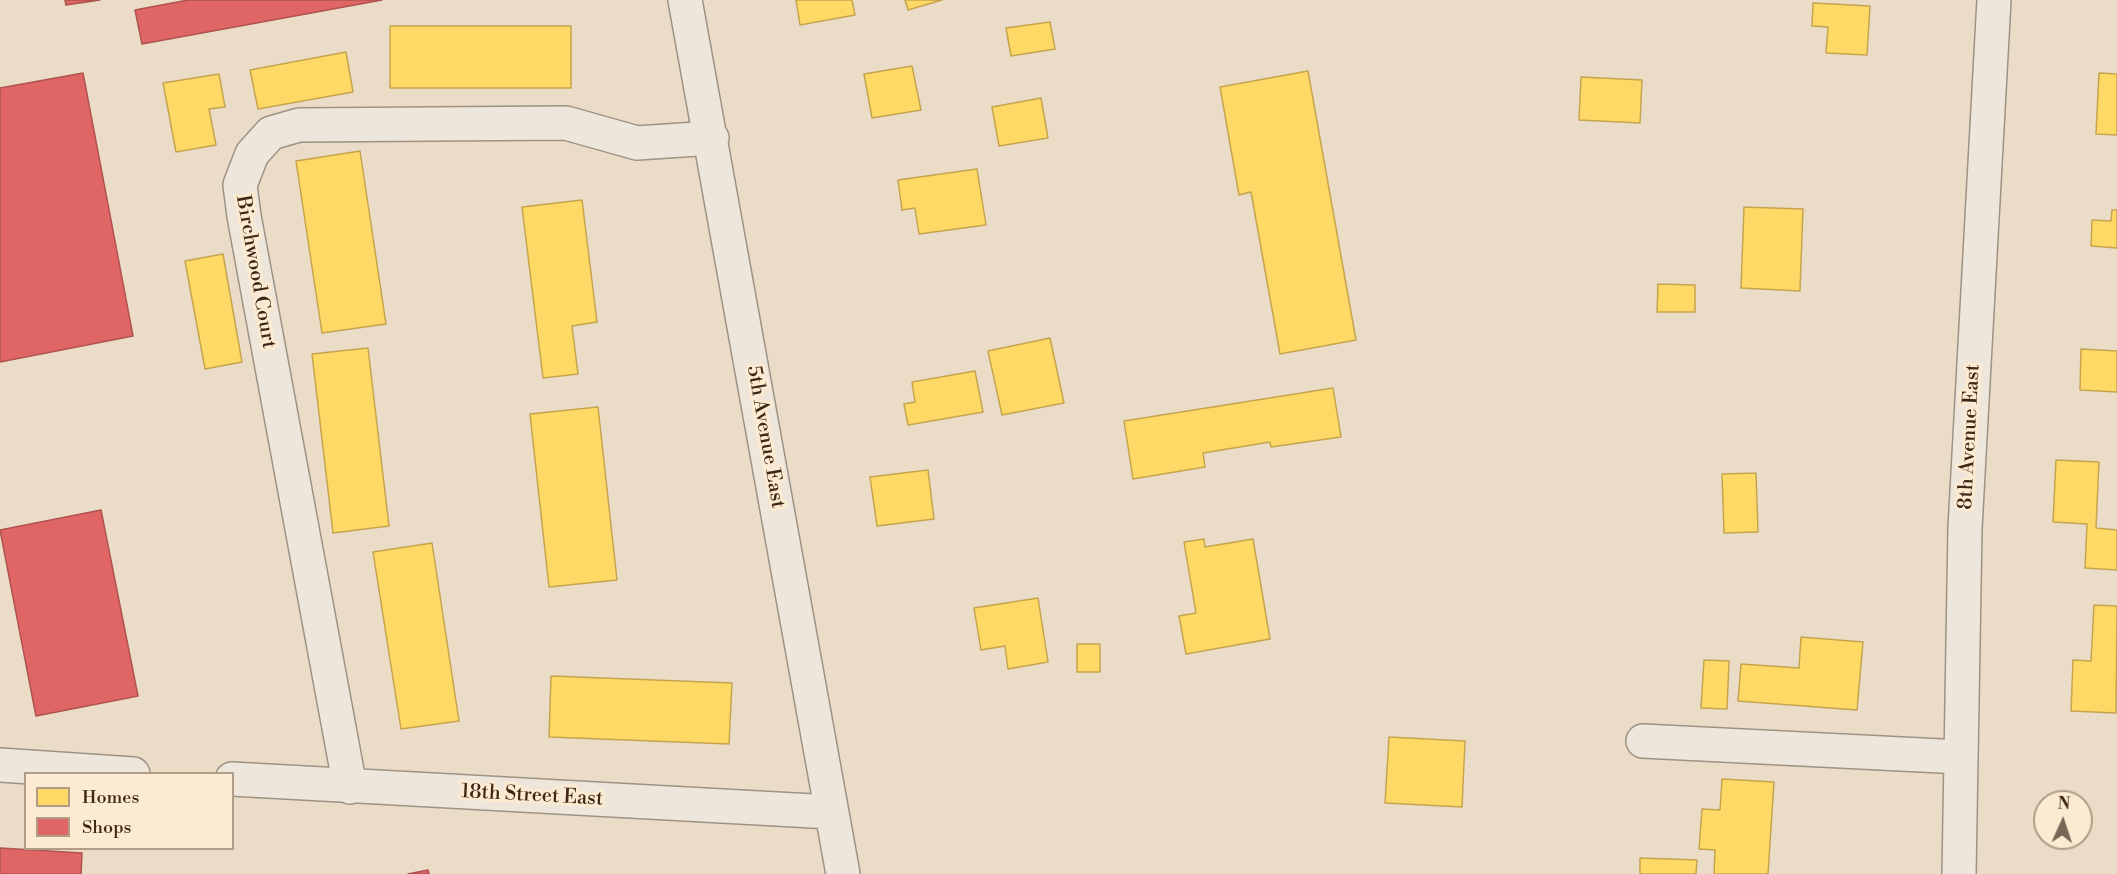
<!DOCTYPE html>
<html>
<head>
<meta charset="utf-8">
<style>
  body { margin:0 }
  #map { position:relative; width:2117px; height:874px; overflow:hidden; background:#ebdcc7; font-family:"Libre Bodoni",serif }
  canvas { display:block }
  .legend { position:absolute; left:24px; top:772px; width:210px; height:78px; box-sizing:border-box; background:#fcead1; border:2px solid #b09c87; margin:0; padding:8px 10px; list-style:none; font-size:18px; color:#3d2718 }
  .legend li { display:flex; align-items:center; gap:12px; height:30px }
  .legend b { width:30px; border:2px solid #b09c87 }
  .north { position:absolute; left:2033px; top:790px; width:60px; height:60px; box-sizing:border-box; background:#fcead1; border:2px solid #b09c87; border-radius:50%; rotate:3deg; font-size:16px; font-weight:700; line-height:24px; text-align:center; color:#3d2718 }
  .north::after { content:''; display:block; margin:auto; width:21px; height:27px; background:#7a6655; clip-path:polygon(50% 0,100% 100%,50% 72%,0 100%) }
</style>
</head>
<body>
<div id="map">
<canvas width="2117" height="874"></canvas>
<ul class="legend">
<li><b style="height:16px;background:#ffd966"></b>Homes</li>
<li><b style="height:16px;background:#e06666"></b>Shops</li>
</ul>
<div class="north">N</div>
</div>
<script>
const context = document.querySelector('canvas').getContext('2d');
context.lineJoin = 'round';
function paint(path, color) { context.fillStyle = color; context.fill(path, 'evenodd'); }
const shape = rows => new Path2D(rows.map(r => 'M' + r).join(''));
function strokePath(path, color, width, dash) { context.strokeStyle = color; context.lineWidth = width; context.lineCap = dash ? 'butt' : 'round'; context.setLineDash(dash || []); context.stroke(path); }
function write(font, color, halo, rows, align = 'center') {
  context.font = font + ' "Libre Bodoni",serif'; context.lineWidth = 6; context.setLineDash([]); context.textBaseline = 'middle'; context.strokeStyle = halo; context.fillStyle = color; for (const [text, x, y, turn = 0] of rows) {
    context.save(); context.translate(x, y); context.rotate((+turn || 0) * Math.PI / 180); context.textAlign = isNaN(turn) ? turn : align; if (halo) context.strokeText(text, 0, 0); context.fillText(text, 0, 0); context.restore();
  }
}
const homes = shape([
  [796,0,852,0,855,15,800,25,796,0],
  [905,0,942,0,908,10,905,0],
  [1813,3,1870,6,1867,55,1826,53,1828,27,1812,26,1813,3],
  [1050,22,1055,49,1011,56,1006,28,1050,22],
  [390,26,571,26,571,88,390,88,390,26],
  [346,52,353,92,258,109,250,70,346,52],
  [912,66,921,110,872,118,864,74,912,66],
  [1308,71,1356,340,1280,354,1251,192,1239,195,1220,87,1308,71],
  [2099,73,2117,74,2117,135,2096,134,2099,73],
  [219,74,225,107,209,109,216,145,176,152,163,83,219,74],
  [1581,77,1642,80,1640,123,1579,120,1581,77],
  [1041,98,1048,138,999,146,992,107,1041,98],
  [360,151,386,324,322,333,296,161,360,151],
  [977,169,986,225,919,234,915,208,902,210,898,180,977,169],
  [582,200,597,322,572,326,578,374,543,378,522,207,582,200],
  [1744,207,1803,209,1800,291,1741,288,1744,207],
  [2112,210,2117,210,2117,248,2091,246,2092,220,2111,221,2112,210],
  [223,254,242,362,205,369,185,261,223,254],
  [1658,284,1695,285,1695,312,1657,312,1658,284],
  [1050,338,1064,403,1002,415,988,351,1050,338],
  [368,348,389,526,333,533,312,354,368,348],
  [2081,349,2117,351,2117,392,2080,390,2081,349],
  [975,371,983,412,908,425,904,404,915,402,912,382,975,371],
  [1333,388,1341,437,1271,447,1270,442,1203,453,1205,467,1133,479,1124,421,1333,388],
  [598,407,617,580,549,587,530,414,598,407],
  [2056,460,2099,462,2096,528,2117,530,2117,570,2085,568,2087,524,2053,522,2056,460],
  [928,470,934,519,877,526,870,477,928,470],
  [1756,473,1758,532,1724,533,1722,474,1756,473],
  [1204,539,1205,547,1253,539,1270,639,1186,654,1179,616,1196,613,1184,542,1204,539],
  [432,543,459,721,401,729,373,552,432,543],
  [1038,598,1048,662,1008,669,1005,646,981,650,974,608,1038,598],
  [2094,605,2117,606,2116,713,2071,711,2073,660,2091,661,2094,605],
  [1801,637,1863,642,1857,710,1738,701,1741,664,1799,668,1801,637],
  [1077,644,1100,644,1100,672,1077,672,1077,644],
  [1704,660,1729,661,1727,709,1701,708,1704,660],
  [551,676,732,683,729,744,549,737,551,676],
  [1389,737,1465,741,1462,807,1385,803,1389,737],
  [1722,779,1774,782,1768,874,1714,874,1715,850,1699,849,1702,809,1720,810,1722,779],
  [1640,858,1697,860,1696,874,1640,874,1640,858]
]);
const shops = shape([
  [65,0,100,0,66,5,65,0],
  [188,0,382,0,142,44,135,10,188,0],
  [83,73,133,336,0,362,0,88,83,73],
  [101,510,138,696,36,716,0,530,101,510],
  [0,848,82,853,81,874,0,874,0,848],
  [428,870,429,874,408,874,428,870]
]);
const minor = shape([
  [685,0,843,874],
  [1643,741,1961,757],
  [0,765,133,774],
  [232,779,831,812],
  [350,787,244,216,240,185,252,154,271,133,299,125,566,123,637,143,712,138],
  [1959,874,1965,528,1994,0]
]);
const streetNames = [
  ["Birchwood Court",255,272,80],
  ["5th Avenue East",765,437,80],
  ["8th Avenue East",1970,437,-87],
  ["18th Street East",532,796,3]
];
paint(homes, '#ffd966');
strokePath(homes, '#c5a44f', 1.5);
paint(shops, '#e06666');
strokePath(shops, '#af534f', 1.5);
strokePath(minor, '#9d9284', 36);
strokePath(minor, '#eee6db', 33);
write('20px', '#3d2718', '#fcead1', streetNames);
</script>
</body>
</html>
